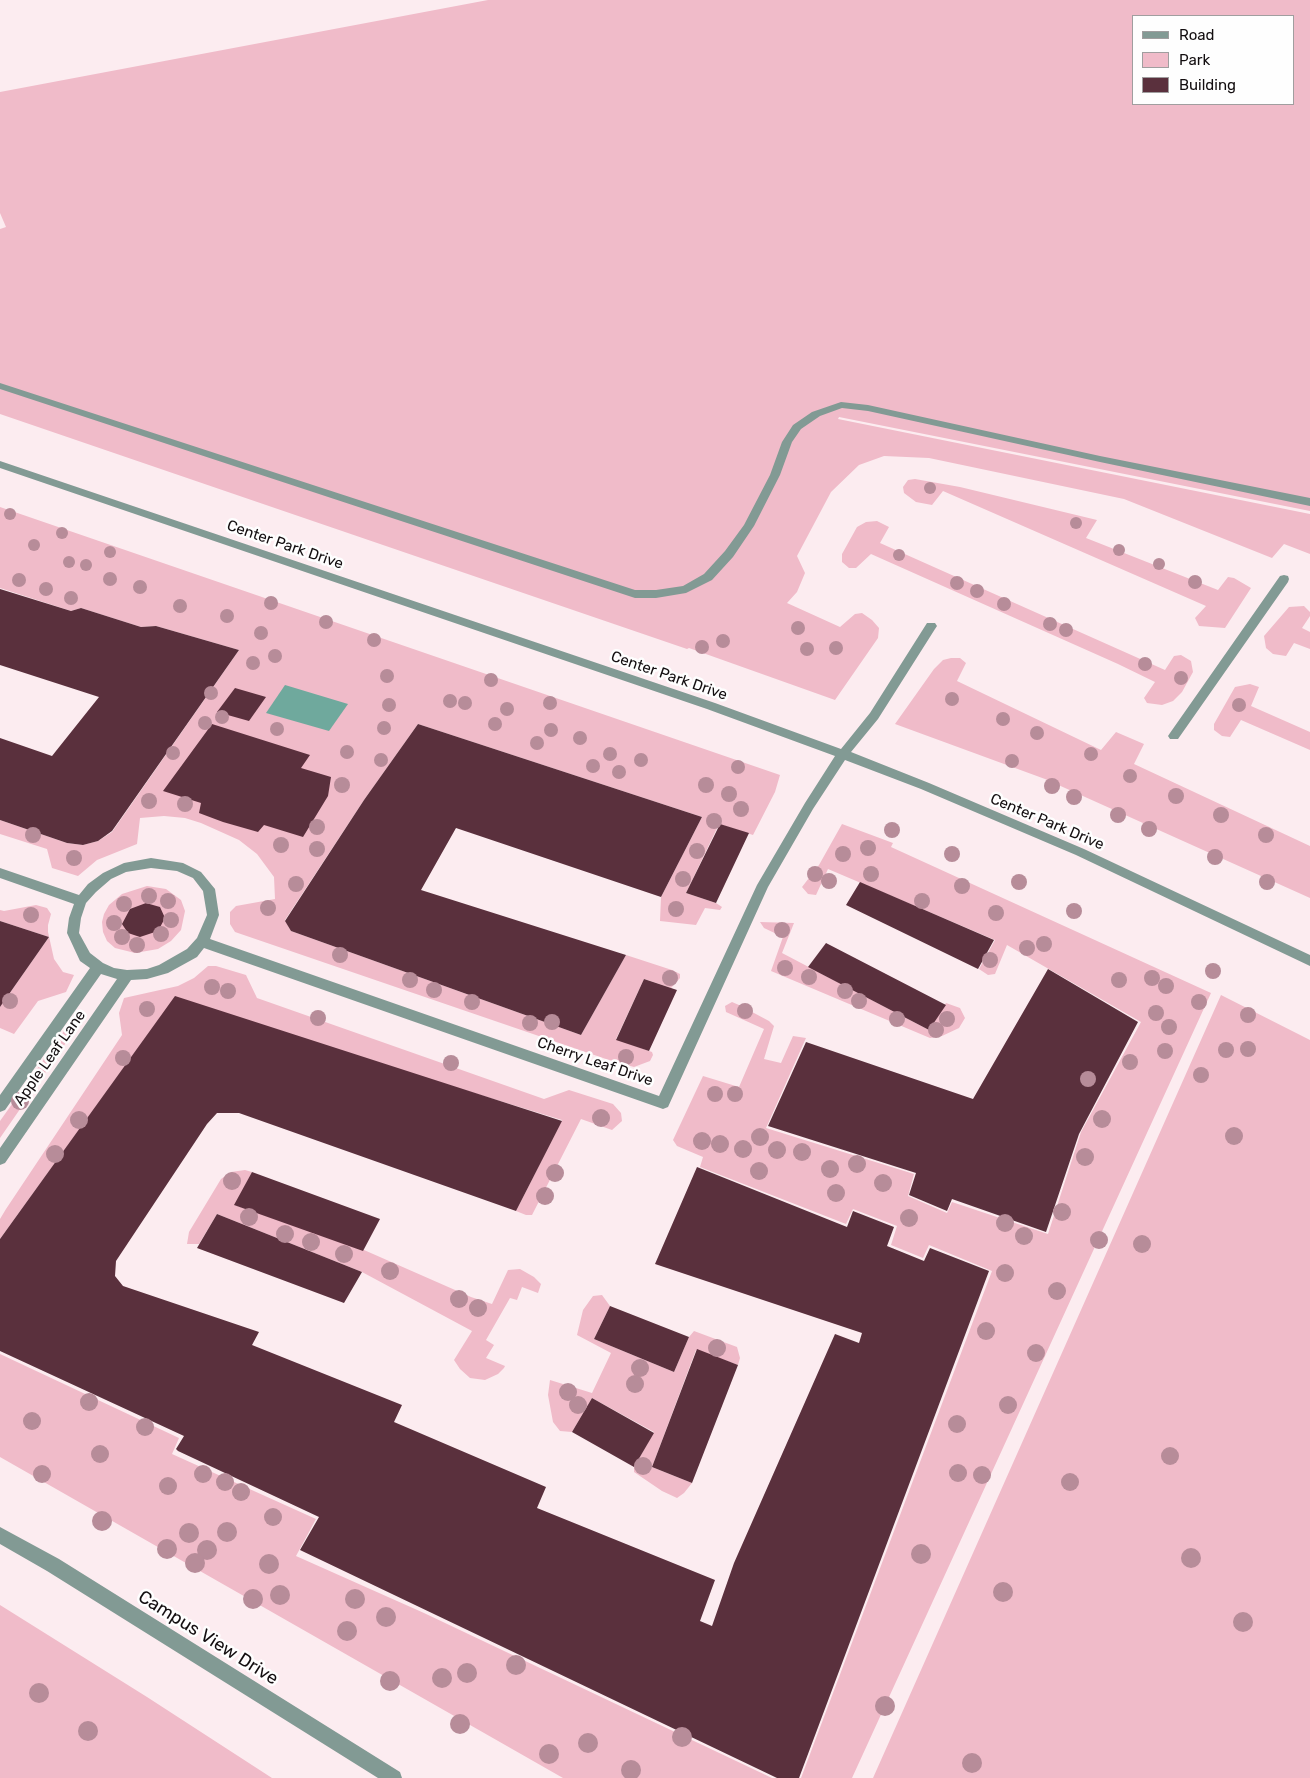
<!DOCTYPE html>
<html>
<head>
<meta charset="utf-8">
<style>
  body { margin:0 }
  #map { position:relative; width:1310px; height:1778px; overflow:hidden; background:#fcecf0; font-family:Rubik,sans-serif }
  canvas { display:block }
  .legend { position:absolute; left:1132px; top:15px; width:162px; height:90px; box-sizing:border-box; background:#fefefe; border:1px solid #a09e9f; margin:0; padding:6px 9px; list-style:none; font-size:15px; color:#130e10 }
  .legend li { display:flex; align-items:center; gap:10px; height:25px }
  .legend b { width:25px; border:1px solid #a09e9f }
</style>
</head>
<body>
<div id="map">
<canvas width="1310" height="1778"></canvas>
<ul class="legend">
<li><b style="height:6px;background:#829a94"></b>Road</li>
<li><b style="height:14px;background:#f0bbc9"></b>Park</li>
<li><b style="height:14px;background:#5a303d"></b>Building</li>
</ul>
</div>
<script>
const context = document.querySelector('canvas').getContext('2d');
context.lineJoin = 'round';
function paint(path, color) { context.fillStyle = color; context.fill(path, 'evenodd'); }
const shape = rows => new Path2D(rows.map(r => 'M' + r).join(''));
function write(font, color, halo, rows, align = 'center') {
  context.font = font + ' Rubik,sans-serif'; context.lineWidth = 5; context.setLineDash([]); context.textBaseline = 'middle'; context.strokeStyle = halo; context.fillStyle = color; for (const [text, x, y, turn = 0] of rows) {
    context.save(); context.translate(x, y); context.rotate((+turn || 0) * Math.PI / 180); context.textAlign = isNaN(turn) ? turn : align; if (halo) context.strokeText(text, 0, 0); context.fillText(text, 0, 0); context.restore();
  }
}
const green = shape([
  [488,0,1310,0,1310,511,839,417,838,419,1310,514,1310,554,1284,544,1272,558,1124,499,929,458,884,456,859,465,831,492,797,556,805,573,797,592,787,603,840,627,855,614,862,613,872,620,879,628,878,638,835,700,689,648,687,649,0,414,0,229,6,227,0,213,0,92],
  [1134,16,1294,16,1294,104,1134,104],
  [915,479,960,487,1097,520,1086,538,1218,590,1228,577,1234,578,1251,588,1225,628,1199,626,1195,618,1206,606,943,491,932,505,916,502,904,493,903,487,908,480],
  [0,507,780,775,775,792,753,835,719,824,686,893,716,903,722,907,720,910,705,908,696,925,660,921,661,897,702,817,418,724,364,800,285,920,291,931,581,1035,626,955,672,970,680,974,680,978,671,988,644,979,616,1039,652,1052,653,1055,650,1061,634,1067,606,1059,235,932,230,924,230,912,236,906,275,899,274,877,257,854,239,840,201,823,185,818,164,816,140,818,137,844,97,860,78,876,52,868,47,849,0,834,0,820,67,843,83,845,98,841,112,832,239,650,156,626,141,627,81,608,71,611,0,588],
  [877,521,889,527,880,543,1165,670,1174,656,1181,655,1191,661,1193,672,1182,692,1173,701,1162,705,1147,703,1144,698,1155,682,1118,664,871,554,856,568,849,568,842,562,842,554,857,527,866,522],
  [1304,606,1310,612,1310,616,1302,628,1310,632,1310,649,1294,643,1286,656,1273,654,1266,648,1264,636,1289,607],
  [951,658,960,658,966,663,957,681,1101,750,1116,732,1144,744,1134,764,1310,846,1310,898,1045,779,895,724,934,669,943,660],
  [1250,684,1259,687,1251,706,1310,732,1310,750,1241,720,1230,737,1222,736,1214,730,1214,724,1235,687],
  [842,824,893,843,891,847,1211,993,852,1778,801,1778,992,1271,929,1245,923,1258,891,1245,897,1226,853,1209,846,1224,700,1167,703,1157,677,1146,673,1140,703,1076,739,1087,764,1029,726,1012,725,1006,732,1002,739,1005,769,1021,774,1026,764,1059,781,1063,793,1036,806,1038,766,1128,914,1174,908,1196,947,1213,952,1202,1048,1234,1081,1132,1141,1022,1007,945,995,974,988,975,979,969,995,940,828,869,816,895,808,894,802,887,819,865],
  [147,886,166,889,181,900,185,911,181,930,171,941,158,949,135,953,115,948,107,941,103,932,102,922,104,914,109,905,122,894],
  [36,905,47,908,51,914,48,925,48,932,54,959,63,972,74,975,66,992,38,1001,14,1034,0,1028,0,1007,49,937,0,921,0,910,4,911],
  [760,922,794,923,782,953,929,1030,946,1003,960,1008,965,1018,959,1028,942,1036,930,1038,771,971,783,937,764,928],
  [208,966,216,966,246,975,257,998,544,1099,569,1090,613,1104,621,1113,622,1121,612,1130,581,1119,532,1215,526,1215,516,1211,562,1120,464,1090,162,1015,0,1239,0,1219,6,1209,122,1035,119,1013,124,998,178,986,194,978],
  [1221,995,1310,1040,1310,1778,873,1778],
  [64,1031,71,1032,72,1034,0,1138,0,1121],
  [245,1170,252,1172,235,1205,364,1250,471,1297,492,1304,508,1270,520,1269,534,1277,541,1284,538,1293,522,1287,517,1300,510,1298,486,1340,494,1345,486,1358,505,1366,504,1368,498,1374,485,1380,470,1378,460,1369,454,1360,472,1331,362,1272,217,1214,199,1244,187,1244,189,1232,221,1179,231,1172],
  [602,1295,610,1306,594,1339,674,1372,689,1337,694,1331,737,1347,740,1358,738,1365,696,1350,652,1467,692,1483,684,1493,677,1498,662,1491,634,1472,634,1467,654,1432,592,1398,572,1432,560,1431,553,1422,548,1395,550,1380,592,1393,611,1353,577,1335,583,1310,593,1296],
  [0,1354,179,1438,172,1454,316,1519,296,1556,424,1613,772,1778,563,1778,0,1457],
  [0,1605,147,1697,272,1778,0,1778]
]);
const water = shape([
  [285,685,348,704,329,731,266,713]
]);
const building = shape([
  [0,589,71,611,81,608,141,627,156,626,239,650,112,831,98,841,83,845,67,843,0,820,0,738,52,756,99,697,0,665],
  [235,688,266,697,249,721,217,712],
  [212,724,310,755,301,768,331,777,328,796,303,837,264,825,258,832,223,822,199,813,201,803,163,791],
  [418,724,702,817,661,897,456,828,421,890,626,955,581,1035,291,931,285,921,364,800],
  [720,824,749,833,716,903,686,893],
  [860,882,994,940,978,969,846,905],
  [146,903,160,907,165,918,158,931,140,937,128,933,122,924,130,909],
  [0,921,49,937,0,1007],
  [826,943,946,1005,929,1030,808,967],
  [1048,969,1138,1022,1079,1134,1046,1232,952,1199,947,1211,909,1195,916,1173,768,1126,806,1042,973,1099],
  [644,979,677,990,649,1051,616,1040],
  [175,996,562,1121,516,1211,239,1113,217,1113,207,1124,116,1261,115,1276,123,1286,259,1332,252,1345,402,1405,394,1422,546,1487,537,1508,715,1580,700,1621,712,1626,734,1563,835,1334,859,1343,862,1333,655,1264,697,1167,847,1227,853,1211,894,1227,887,1246,924,1261,930,1248,989,1271,799,1778,777,1778,300,1550,319,1517,178,1451,176,1449,184,1436,0,1351,0,1239],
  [252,1172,380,1219,363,1251,234,1205],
  [217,1214,362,1272,344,1303,197,1248],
  [610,1306,689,1337,674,1372,594,1339],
  [697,1349,738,1365,692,1483,652,1467],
  [592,1398,654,1433,634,1467,572,1432]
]);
const minor = shape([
  [0,383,635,590,656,590,683,586,704,574,725,551,744,525,770,475,782,442,793,425,812,412,841,402,868,405,1100,456,1310,498,1310,506,1100,462,868,411,842,408,820,416,801,429,792,442,780,475,754,526,733,557,712,580,686,593,656,598,635,598,0,389,0,383],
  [0,461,715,703,841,749,870,713,927,623,935,623,937,626,935,629,878,719,851,752,929,783,1084,849,1310,955,1310,966,1076,855,921,789,845,760,813,809,768,887,668,1107,663,1109,204,948,197,957,168,973,147,979,131,980,5,1163,0,1165,0,1148,117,979,101,974,5,1110,0,1112,0,1095,90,968,80,961,67,933,69,918,74,904,0,878,0,868,79,895,88,884,103,873,124,863,151,858,183,863,201,872,215,889,219,915,210,939,659,1096,757,885,805,803,835,756,707,709,0,468,0,461],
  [151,868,177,871,193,878,203,891,207,915,197,938,187,949,159,965,147,969,127,970,114,968,103,963,90,953,79,933,81,918,86,903,96,892,111,879,126,872,151,868],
  [1284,575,1288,576,1289,579,1288,582,1178,739,1170,739,1168,736,1170,733,1280,576,1284,575],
  [0,1527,59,1559,400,1772,402,1778,378,1778,47,1571,0,1544,0,1527]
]);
const trees = [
  [930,488,6],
  [10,514,6],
  [1076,523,6],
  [62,533,6],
  [34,545,6],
  [1119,550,6],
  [110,552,6],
  [899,555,6],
  [69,562,6],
  [1159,564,6],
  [86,565,6],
  [110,579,7],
  [19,580,7],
  [1195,582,7],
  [957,583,7],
  [140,587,7],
  [46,589,7],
  [977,591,7],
  [71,598,7],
  [271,603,7],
  [1004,604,7],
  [180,606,7],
  [227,616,7],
  [326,622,7],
  [1050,624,7],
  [798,628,7],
  [1066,630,7],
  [261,633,7],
  [374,640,7],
  [723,641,7],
  [702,647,7],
  [836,648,7],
  [807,649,7],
  [275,656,7],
  [253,663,7],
  [1145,664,7],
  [387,676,7],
  [1181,678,7],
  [491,680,7],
  [211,693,7],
  [952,699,7],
  [450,701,7],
  [465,703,7],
  [550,703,7],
  [389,705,7],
  [1239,705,7],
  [507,709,7],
  [222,717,7],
  [1003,719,7],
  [205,723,7],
  [495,724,7],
  [384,728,7],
  [277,729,7],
  [551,730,7],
  [1037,733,7],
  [580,738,7],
  [537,743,7],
  [347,752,7],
  [173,753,7],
  [610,754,7],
  [1091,754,7],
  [381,760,7],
  [641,760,7],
  [1012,761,7],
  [593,766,7],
  [738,767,7],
  [619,772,7],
  [1130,776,7],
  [342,785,8],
  [706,785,8],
  [1052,786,8],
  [729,794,8],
  [1176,796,8],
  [1074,797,8],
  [149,801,8],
  [185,804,8],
  [741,809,8],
  [1118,815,8],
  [1221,815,8],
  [714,821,8],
  [317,827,8],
  [1149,829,8],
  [892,830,8],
  [33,835,8],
  [1266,835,8],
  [281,845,8],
  [868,848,8],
  [317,849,8],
  [697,851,8],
  [843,854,8],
  [952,854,8],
  [1215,857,8],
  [74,858,8],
  [815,874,8],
  [871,874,8],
  [683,879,8],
  [829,881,8],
  [1019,882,8],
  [1267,882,8],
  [296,884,8],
  [962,886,8],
  [149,896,8],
  [168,901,8],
  [922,901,8],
  [124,904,8],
  [268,908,8],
  [676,909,8],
  [1074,911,8],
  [996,913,8],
  [31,915,8],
  [171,920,8],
  [114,923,8],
  [782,930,8],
  [161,934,8],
  [122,937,8],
  [1044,944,8],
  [137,945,8],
  [1027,948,8],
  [340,955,8],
  [990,960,8],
  [785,968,8],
  [1213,971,8],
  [809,977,8],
  [670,978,8],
  [1152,978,8],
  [410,980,8],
  [1119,980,8],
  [1166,986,8],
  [212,987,8],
  [434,990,8],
  [228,991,8],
  [845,991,8],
  [10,1001,8],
  [859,1001,8],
  [472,1002,8],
  [1199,1002,8],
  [147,1009,8],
  [745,1011,8],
  [1156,1013,8],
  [1248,1015,8],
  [318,1018,8],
  [897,1019,8],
  [947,1019,8],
  [552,1022,8],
  [530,1023,8],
  [1169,1027,8],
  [936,1030,8],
  [1248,1049,8],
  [1226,1050,8],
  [1165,1051,8],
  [626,1057,8],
  [123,1058,8],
  [1130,1062,8],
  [451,1063,8],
  [1201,1075,8],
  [1088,1079,8],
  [715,1094,8],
  [735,1094,8],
  [20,1101,9],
  [601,1118,9],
  [1102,1119,9],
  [79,1120,9],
  [1234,1136,9],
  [760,1137,9],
  [702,1141,9],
  [720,1144,9],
  [743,1149,9],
  [777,1150,9],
  [802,1152,9],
  [55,1154,9],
  [1085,1157,9],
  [857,1164,9],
  [830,1169,9],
  [759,1171,9],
  [555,1173,9],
  [232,1181,9],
  [883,1183,9],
  [836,1193,9],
  [545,1196,9],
  [1062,1212,9],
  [249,1217,9],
  [909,1218,9],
  [1005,1223,9],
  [285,1234,9],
  [1024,1236,9],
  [1099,1240,9],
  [311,1242,9],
  [1142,1244,9],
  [344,1254,9],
  [390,1271,9],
  [1005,1273,9],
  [1057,1291,9],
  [459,1299,9],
  [478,1308,9],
  [986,1331,9],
  [717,1348,9],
  [1036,1353,9],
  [640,1368,9],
  [635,1384,9],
  [568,1392,9],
  [89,1402,9],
  [578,1405,9],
  [1008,1405,9],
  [32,1421,9],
  [957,1424,9],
  [145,1427,9],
  [100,1454,9],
  [1170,1456,9],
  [643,1466,9],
  [958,1473,9],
  [42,1474,9],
  [203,1474,9],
  [982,1475,9],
  [225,1482,9],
  [1070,1482,9],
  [168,1486,9],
  [241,1492,9],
  [273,1517,9],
  [102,1521,10],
  [227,1532,10],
  [189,1533,10],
  [167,1549,10],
  [207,1550,10],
  [921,1554,10],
  [1191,1558,10],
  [195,1563,10],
  [269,1564,10],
  [1003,1592,10],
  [280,1595,10],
  [253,1599,10],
  [355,1599,10],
  [386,1617,10],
  [1243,1622,10],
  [347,1631,10],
  [516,1665,10],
  [467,1673,10],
  [442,1678,10],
  [390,1681,10],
  [39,1693,10],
  [885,1706,10],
  [460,1724,10],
  [88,1731,10],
  [682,1737,10],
  [588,1743,10],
  [549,1754,10],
  [972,1763,10],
  [631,1770,10]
];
const streetNames = [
  ["Center Park Drive",285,545,19],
  ["Center Park Drive",669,676,19],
  ["Center Park Drive",1047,822,23],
  ["Apple Leaf Lane",50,1058,-55],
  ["Cherry Leaf Drive",595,1062,19]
];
const nearStreetnames = [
  ["Campus View Drive",208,1638,32]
];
paint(green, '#f0bbc9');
paint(water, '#6fa99d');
paint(building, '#5a303d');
paint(minor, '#829a94');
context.fillStyle = '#b78c99';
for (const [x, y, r] of trees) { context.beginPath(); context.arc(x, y, r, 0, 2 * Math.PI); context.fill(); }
write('15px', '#130e10', '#fefefe', streetNames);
write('18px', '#130e10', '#fefefe', nearStreetnames);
</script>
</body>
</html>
